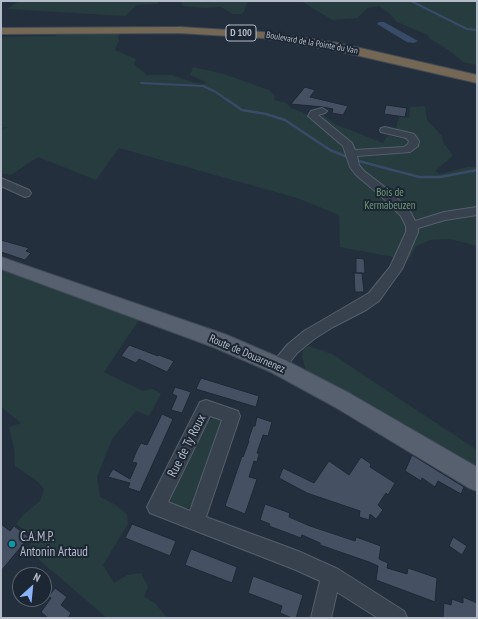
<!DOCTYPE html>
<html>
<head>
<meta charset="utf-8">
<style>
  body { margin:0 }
  #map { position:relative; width:478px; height:619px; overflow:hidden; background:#242f3e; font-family:"PT Sans Narrow",sans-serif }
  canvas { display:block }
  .frame { position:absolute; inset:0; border:2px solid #b4bcc9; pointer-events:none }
  .north { position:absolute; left:12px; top:567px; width:40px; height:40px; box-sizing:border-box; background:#1d2633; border:1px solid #59626f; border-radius:50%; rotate:27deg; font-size:11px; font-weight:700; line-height:16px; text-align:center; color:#b4bcc9 }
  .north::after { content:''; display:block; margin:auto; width:14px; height:18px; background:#8ab4f8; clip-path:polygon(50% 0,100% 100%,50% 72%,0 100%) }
</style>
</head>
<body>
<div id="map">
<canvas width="478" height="619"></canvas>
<div class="frame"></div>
<div class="north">N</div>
</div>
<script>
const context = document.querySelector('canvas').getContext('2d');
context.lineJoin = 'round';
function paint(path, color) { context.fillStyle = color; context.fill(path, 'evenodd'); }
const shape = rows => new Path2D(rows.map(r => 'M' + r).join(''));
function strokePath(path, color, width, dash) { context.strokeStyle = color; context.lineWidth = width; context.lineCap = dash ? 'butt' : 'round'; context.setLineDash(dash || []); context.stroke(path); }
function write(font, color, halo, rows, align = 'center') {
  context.font = font + ' "PT Sans Narrow",sans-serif'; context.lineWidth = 4; context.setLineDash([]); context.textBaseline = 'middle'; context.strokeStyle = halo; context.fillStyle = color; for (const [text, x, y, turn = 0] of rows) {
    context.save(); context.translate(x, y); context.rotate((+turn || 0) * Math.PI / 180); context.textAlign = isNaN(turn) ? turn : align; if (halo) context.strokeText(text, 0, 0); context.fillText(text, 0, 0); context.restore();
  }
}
const green = shape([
  [19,1,159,1,158,4,137,5,125,16,7,9],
  [180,1,248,1,244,12,241,14,233,14,221,7,205,8,183,6],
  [301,1,477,1,477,65,463,62,451,52,429,38,428,35,397,22,390,14,379,6,368,8,357,18,333,20,317,11],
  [122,31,118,36,119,40,115,50,136,59,134,64,147,75,172,75,192,82,204,84,206,82,190,75,193,67,224,74,269,90,275,96,274,100,286,103,291,108,302,112,310,118,323,115,337,125,383,143,388,135,403,139,409,135,396,129,399,117,409,118,410,107,425,106,427,120,442,136,443,142,453,156,435,171,440,174,467,167,477,167,477,246,450,239,430,240,416,246,409,260,340,247,339,215,297,198,119,148,96,180,38,157,11,175,1,173,1,129,8,127,1,128,1,37,56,36,56,33],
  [1,270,23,276,139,320,104,372,143,391,153,389,161,394,149,416,136,411,112,439,97,477,100,497,114,504,127,514,128,524,103,565,114,583,127,575,141,573,148,587,144,597,155,603,167,618,107,618,30,552,31,535,16,524,23,515,40,501,44,489,38,482,15,466,14,448,9,427,21,423,1,407],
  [309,346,332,354,477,450,477,472,306,371,302,357,303,349],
  [213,418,216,418,222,422,194,503,185,510,173,506,170,500,207,421]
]);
const water = shape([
  [379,22,384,22,418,41,414,43,407,42,377,24]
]);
const streamFar1 = shape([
  [411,1,467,29,477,30],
  [141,83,203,86,216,92,227,100]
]);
const stream = shape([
  [226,99,242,110,266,114,285,120,330,150,350,158],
  [355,160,419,177,440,177,477,170]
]);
const building = shape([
  [305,87,315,90,310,97,348,106,343,115,332,113,333,109,323,107,291,104,305,87],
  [386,105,407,108,405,117,384,114,386,105],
  [1,240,29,248,26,251,31,253,25,260,1,252,1,240],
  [356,258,364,259,365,273,356,273,356,258],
  [354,273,362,273,364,292,355,292,354,273],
  [129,345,158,356,159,355,174,361,167,372,139,359,136,363,121,356,129,345],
  [201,378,259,396,256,407,196,389,201,378],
  [175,387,191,392,182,413,171,410,177,396,172,394,175,387],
  [162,414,173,419,140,492,128,488,130,483,108,477,113,469,130,479,137,463,132,462,138,448,141,443,147,445,162,414],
  [257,417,272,422,268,436,263,435,257,453,259,454,257,462,254,461,249,477,257,479,245,514,225,506,242,456,243,457,249,441,248,441,253,426,255,426,257,417],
  [412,455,464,487,461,494,438,481,435,487,422,478,421,481,405,471,412,455],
  [361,457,371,464,370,467,395,483,388,495,386,493,378,505,383,510,376,519,370,514,369,520,359,517,360,511,307,493,279,478,283,468,314,483,329,461,349,475,361,457],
  [265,504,290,513,289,517,310,526,355,541,356,537,381,546,379,559,388,563,387,568,407,574,408,568,437,578,435,602,376,580,378,566,369,562,320,545,320,543,302,535,301,538,269,526,270,524,260,520,265,504],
  [1,524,10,531,14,526,29,537,1,571,1,524],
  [132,524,176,541,170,556,125,538,132,524],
  [453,537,467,546,462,555,449,546,453,537],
  [191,549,237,567,232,583,185,565,191,549],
  [253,576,303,595,296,618,292,618,280,613,282,606,248,593,253,576],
  [55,588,67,597,61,605,71,613,68,618,48,618,41,612,51,598,49,596,55,588],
  [463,597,477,603,477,618,443,618,444,603,451,605,452,599,463,603,463,597]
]);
const minor = shape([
  [322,108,327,111,325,113,318,115,352,143,355,150,404,147,408,144,409,141,406,138,381,132,380,130,381,128,385,127,414,134,419,141,418,146,410,152,357,156,359,165,364,171,390,191,410,211,415,221,444,212,477,207,477,215,445,220,418,228,418,232,402,269,379,301,366,310,333,327,314,339,297,353,283,371,278,373,273,371,270,366,287,345,304,331,369,293,390,267,406,232,406,226,401,216,382,197,356,175,350,167,343,146,308,116,311,111,322,108],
  [1,178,29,190,31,193,29,196,25,197,1,186,1,178],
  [206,400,238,411,240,416,206,517,298,551,338,569,404,611,407,618,378,618,337,592,331,618,311,618,320,581,296,570,150,513,147,507,150,501,200,402,206,400],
  [210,416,222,420,190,511,168,502,210,416]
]);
const major = shape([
  [1,257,227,335,285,360,349,393,477,467,477,491,469,488,335,407,271,372,213,347,1,269,1,257]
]);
const highway = shape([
  [179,27,262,32,338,43,477,75,477,83,338,51,262,38,179,33,1,34,1,28,179,27]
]);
const markers = [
  [12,544,4,"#0f9aa8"]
];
const farStreetnames = [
  ["Boulevard de la Pointe du Van",312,43,10]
];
const shields = [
  [241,33,30]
];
const shieldNames = [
  ["D 100",241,33]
];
const parkNames = [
  ["Bois de",390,193],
  ["Kermabeuzen",390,206]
];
const streetNames = [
  ["Route de Douarnenez",247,354,23]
];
const nearStreetnames = [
  ["Rue de Ty Roux",187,446,-63]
];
const nearPoinames = [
  ["C.A.M.P.",20,537],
  ["Antonin Artaud",20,552]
];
paint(green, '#263c3f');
paint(water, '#394c67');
strokePath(streamFar1, '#394c67', 2);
strokePath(stream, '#394c67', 2.5);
paint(building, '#455162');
strokePath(building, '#1f2835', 1);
strokePath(minor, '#565f6c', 2);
strokePath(major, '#414a57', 2);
strokePath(highway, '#434c59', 2);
paint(minor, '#38414e');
paint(major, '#56606e');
paint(highway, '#746855');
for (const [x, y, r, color] of markers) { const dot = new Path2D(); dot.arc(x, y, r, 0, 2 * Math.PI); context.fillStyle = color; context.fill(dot); strokePath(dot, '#1d2633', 1.5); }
write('9px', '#b4bcc9', '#1d2633', farStreetnames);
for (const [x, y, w] of shields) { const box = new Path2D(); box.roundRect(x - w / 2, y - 8, w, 16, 3); context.fillStyle = '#1d2633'; context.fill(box); strokePath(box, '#b4bcc9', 1); }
write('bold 10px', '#b4bcc9', null, shieldNames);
write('11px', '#6b9a76', '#1d2633', parkNames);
write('11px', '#b4bcc9', '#1d2633', streetNames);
write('13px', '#b4bcc9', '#1d2633', nearStreetnames);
write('13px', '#b4bcc9', '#1d2633', nearPoinames, 'left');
</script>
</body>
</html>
